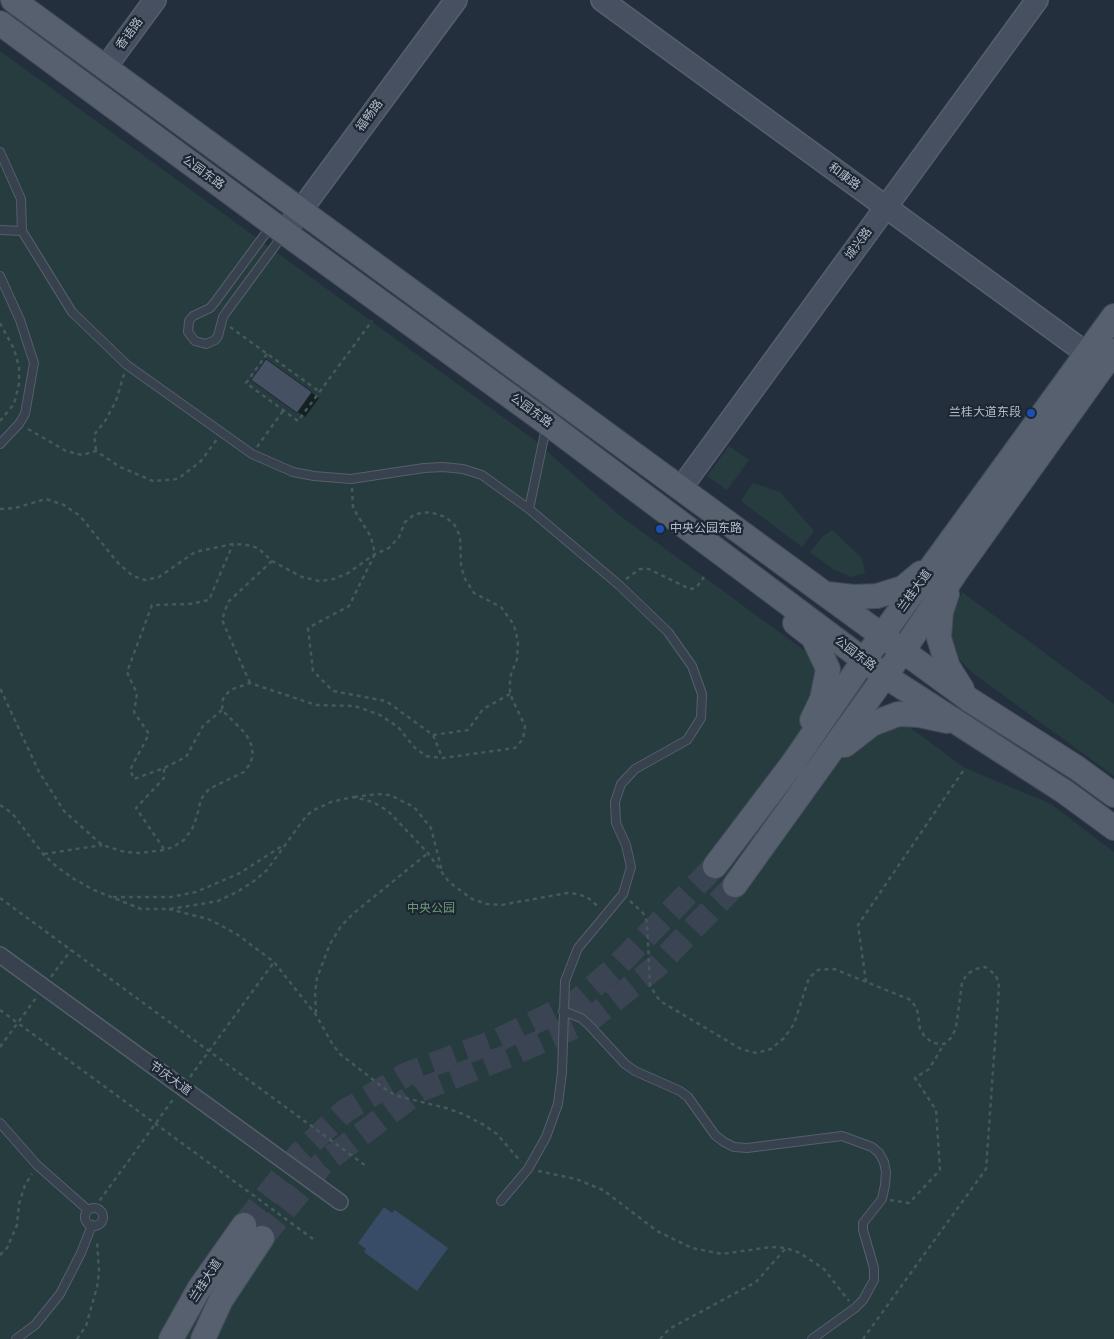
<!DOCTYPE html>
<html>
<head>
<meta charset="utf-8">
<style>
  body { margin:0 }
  canvas { display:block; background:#242f3e }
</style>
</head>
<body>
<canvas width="1114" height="1339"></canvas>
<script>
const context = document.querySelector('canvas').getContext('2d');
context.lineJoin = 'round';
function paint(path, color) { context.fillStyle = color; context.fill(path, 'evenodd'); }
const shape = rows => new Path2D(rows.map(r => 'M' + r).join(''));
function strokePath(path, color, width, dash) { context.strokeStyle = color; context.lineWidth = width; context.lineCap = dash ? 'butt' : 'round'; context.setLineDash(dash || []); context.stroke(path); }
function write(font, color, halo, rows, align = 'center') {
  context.font = font + ' Roboto,"Noto Sans SC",sans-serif'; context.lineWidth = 4.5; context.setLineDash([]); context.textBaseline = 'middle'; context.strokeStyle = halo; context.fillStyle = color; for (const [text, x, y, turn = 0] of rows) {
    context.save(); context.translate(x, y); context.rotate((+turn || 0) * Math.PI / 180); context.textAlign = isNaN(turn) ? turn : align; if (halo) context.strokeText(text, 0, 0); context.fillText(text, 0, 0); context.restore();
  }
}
const green = shape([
  [0,51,533,439,619,515,965,768,1051,804,1114,852,1114,1339,0,1339],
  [729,446,749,460,727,490,707,476],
  [753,483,780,492,814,531,802,547,741,501],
  [832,530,862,558,865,573,851,577,833,569,810,552,822,537],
  [962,592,1114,704,1114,776,974,674,960,660,952,637,953,613]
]);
const water = shape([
  [384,1207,392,1213,395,1210,448,1248,417,1291,364,1252,366,1249,358,1243]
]);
const shadow = shape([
  [274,365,319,398,305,417,253,380]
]);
const building = shape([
  [266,359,312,392,297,413,251,380,266,359]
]);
const primaryTunnel = shape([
  [244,1225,301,1152,345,1111,407,1074,496,1041,576,1002,617,966,715,866],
  [262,1238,322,1164,420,1090,508,1056,588,1021,656,967,735,885]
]);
const path = shape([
  [0,323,14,349,19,367,19,384,14,404,0,421],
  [230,327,320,392],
  [267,354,246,383,298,421,372,321],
  [28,429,66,451,82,455,96,451,120,467,153,481,178,479,201,461,217,439],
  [257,447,283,411],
  [96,450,94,435,105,421,116,401,124,374],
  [352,488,353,508,371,537,375,554,349,606,308,628,313,671,333,691,386,701,433,735,442,757],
  [0,509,15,508,46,499,64,505,80,516,118,563,133,576,145,580,159,577,195,552,233,544,247,545,258,548,272,561,302,577,319,581,334,579,348,573,375,554,389,548,399,537,405,522,415,514,430,512,445,517,454,524,460,536,461,566,465,579,474,593,501,607,514,625,518,642,517,659,510,677,510,694,525,726,523,739,515,748,443,758,426,756,415,748,398,727,380,715,355,706,316,705,250,683,230,690,223,699,222,710,246,734,251,744,253,755,250,764,244,772,209,789,201,799,197,816,192,829,184,840,173,847,164,850,140,853,125,852,102,845,64,811,39,772,0,688],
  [626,579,640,569,649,569,690,589,696,588,704,577],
  [250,683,222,620,228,602,272,561],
  [222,710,203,726,186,757,164,768,134,779,130,770,149,734,134,712,137,694,127,672,152,605,190,604,209,600,233,544],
  [433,735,468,730,483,709,510,694],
  [354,797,377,794,390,795,414,807,431,828,442,871],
  [0,805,12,813,43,854,57,867,74,879,94,890,141,909,169,909,201,904,218,901,237,892,254,881,267,870,306,816,314,810,331,802,353,797,373,802,388,811,428,853,449,882,472,899,487,904,501,905,567,893,577,894,587,897,600,908],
  [164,849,136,808,164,778,164,768],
  [44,854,102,845],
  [113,897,171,897,196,892,240,873,282,846],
  [0,898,366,1166],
  [630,901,643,913,647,922,650,986,660,1001,741,1049,756,1053,771,1049,784,1038,794,1024,809,978,818,970,834,969,911,1000,917,1009,920,1029,925,1037,933,1043,944,1044,951,1038,956,1028,962,983,967,974,976,969,985,967,992,972,997,978,999,986,986,1169,863,1339],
  [169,909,208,919,222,926,238,935,274,962,316,1015,333,1045,340,1054,389,1092,401,1097,446,1108,463,1114,484,1125,497,1134,521,1162],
  [51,977,71,950],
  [866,982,858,925,965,768],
  [0,1010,313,1239],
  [316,1013,315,992,317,978,330,944,341,926,354,913,428,853],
  [0,1047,36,998],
  [190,1077,274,962],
  [538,1171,576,1179,603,1190,657,1231,692,1248,722,1254,771,1247,786,1248,800,1253,824,1269,849,1301],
  [890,1200,909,1203,940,1170,936,1110,915,1078,929,1069,944,1044],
  [95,1207,174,1098],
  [0,1255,7,1248,17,1225,19,1204,25,1185,32,1174],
  [77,1339,86,1326,97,1287,99,1272,97,1240],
  [660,1339,669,1329,756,1282,786,1248]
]);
const lane = shape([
  [0,152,21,199,22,231,72,312,127,365,252,454,293,472,314,476,351,479,424,468,443,467,463,469,482,475,529,509,619,585,668,632,692,666,702,694,701,718,687,740,635,769,621,784,615,802,616,823,626,845,631,867,623,894,578,948,565,981,562,1072,558,1104,546,1137,528,1169,501,1201],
  [271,226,215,302,210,308,193,316,189,321,188,332,195,341,206,344,215,340,218,336,223,317,227,311,283,235],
  [0,230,22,231],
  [0,276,20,320,34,363,25,414,19,424,0,444],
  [529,509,546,428],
  [563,1011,581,1018,589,1025,625,1064,635,1071,680,1091,688,1097,715,1135,724,1142,734,1147,747,1148,842,1136,872,1147,879,1153,884,1162,886,1172,885,1185,882,1199,863,1223,863,1230,874,1268,874,1280,863,1300,855,1308,812,1339],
  [0,1123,37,1165,88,1210],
  '85 1217a9 9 0 1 1 18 0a9 9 0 1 1-18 0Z',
  [16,1339,35,1325,60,1294,81,1253,92,1225]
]);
const street = shape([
  [0,955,340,1202]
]);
const secondary = shape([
  [602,0,1086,353],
  [105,68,155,0],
  [284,233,456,0],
  [681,488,1037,0]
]);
const primary = shape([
  [13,0,970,700,1077,768,1114,795],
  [0,23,273,224,547,423,885,676,1065,792,1114,828],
  [827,594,854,597,877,596,903,588,921,573],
  [947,594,941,612,939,638,948,667,962,689],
  [795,623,813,637,828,669,822,699,812,720],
  [845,745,872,724,898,714,919,715,947,721],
  [715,866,793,763,864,660,1114,316],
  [735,885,903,651,956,572,1114,351],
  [171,1339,199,1289,244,1225],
  [203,1339,221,1300,262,1238]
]);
const markers = [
  [1031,413,5,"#1a4fb4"],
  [660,529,5,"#1a4fb4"]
];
const streetNames = [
  ["香语路",130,34,-54],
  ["福畅路",370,116,-54],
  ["公园东路",203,173,36],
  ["和康路",844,177,36],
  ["城兴路",859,244,-54],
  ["公园东路",531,411,36],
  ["兰桂大道",915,591,-54],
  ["公园东路",855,654,37],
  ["节庆大道",170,1079,36],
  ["兰桂大道",206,1281,-57]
];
const poiNames = [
  ["兰桂大道东段",1021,413],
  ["中央公园东路",670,529,"left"]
];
const parkNames = [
  ["中央公园",431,909]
];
paint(green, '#263c3f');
paint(water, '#394c67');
paint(shadow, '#0007');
paint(building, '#455162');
strokePath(building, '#1f2835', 1);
strokePath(primaryTunnel, '#3a4453', 24, [24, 12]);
strokePath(lane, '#565f6c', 10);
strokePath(street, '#565f6c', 18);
strokePath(secondary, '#565f6c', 24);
strokePath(primary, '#414a57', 26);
strokePath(path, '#44595c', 2.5, [4, 4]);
strokePath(lane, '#38414e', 8);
strokePath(street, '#38414e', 15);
strokePath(secondary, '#465061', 21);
strokePath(primary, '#56606e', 24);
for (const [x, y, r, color] of markers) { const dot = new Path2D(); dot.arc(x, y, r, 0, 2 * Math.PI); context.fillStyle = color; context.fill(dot); strokePath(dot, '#1d2633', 2); }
write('12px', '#b4bcc9', '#1d2633', streetNames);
write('12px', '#b4bcc9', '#1d2633', poiNames, 'right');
write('12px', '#6b9a76', '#1d2633', parkNames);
</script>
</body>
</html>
